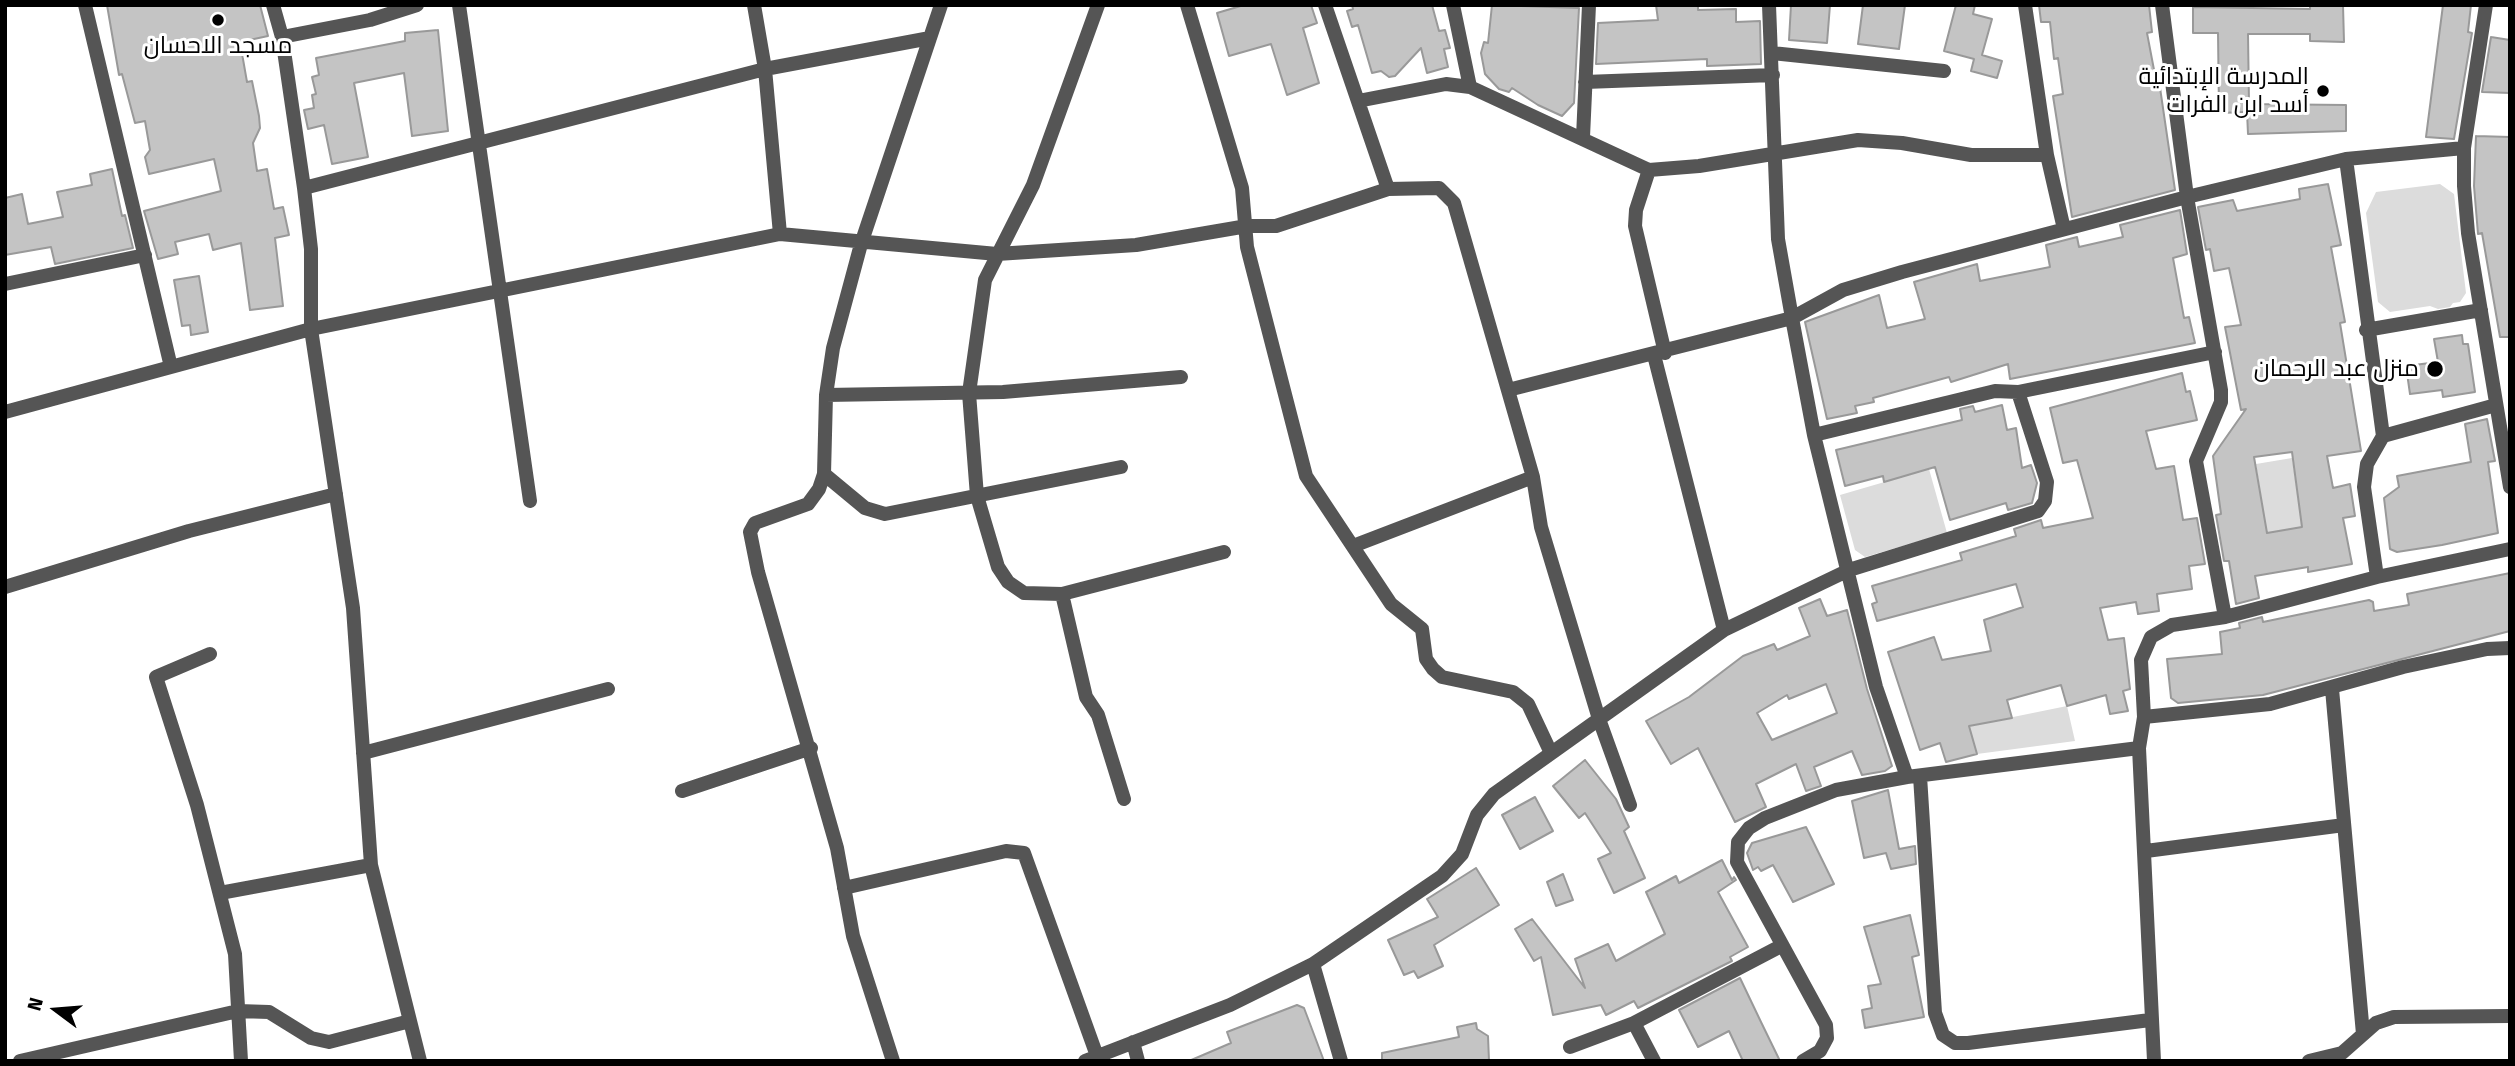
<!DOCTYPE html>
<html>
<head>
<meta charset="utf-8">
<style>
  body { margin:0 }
  #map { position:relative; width:2515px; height:1066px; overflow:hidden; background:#fff; font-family:"Fira Sans",sans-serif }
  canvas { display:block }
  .frame { position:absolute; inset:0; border:7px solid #000; pointer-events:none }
  .north { position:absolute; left:21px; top:975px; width:70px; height:70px; -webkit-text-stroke:5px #fff; paint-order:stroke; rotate:286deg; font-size:19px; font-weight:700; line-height:28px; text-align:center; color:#000 }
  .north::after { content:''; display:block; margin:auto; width:24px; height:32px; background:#000; clip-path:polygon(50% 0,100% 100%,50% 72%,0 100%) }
</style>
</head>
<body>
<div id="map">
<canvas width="2515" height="1066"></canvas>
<div class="frame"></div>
<div class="north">N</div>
</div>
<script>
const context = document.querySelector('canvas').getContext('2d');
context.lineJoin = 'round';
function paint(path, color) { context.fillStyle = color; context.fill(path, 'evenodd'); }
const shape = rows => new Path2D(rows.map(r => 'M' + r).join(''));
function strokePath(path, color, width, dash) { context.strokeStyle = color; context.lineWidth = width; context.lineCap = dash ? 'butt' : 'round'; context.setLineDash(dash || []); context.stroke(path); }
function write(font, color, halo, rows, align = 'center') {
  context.font = font + ' "Fira Sans",Cairo,sans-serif'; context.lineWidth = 6; context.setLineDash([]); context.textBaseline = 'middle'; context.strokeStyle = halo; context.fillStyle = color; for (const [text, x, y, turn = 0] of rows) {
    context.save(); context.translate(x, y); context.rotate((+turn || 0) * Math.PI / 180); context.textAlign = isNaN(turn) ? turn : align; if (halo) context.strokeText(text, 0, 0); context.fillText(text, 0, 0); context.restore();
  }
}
const green = shape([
  [2440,184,2454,194,2466,293,2460,302,2453,303,2450,307,2438,309,2430,306,2390,312,2378,302,2366,213,2376,192],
  [2292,458,2302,527,2267,533,2256,464],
  [1929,469,1947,533,1865,557,1855,550,1840,495],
  [2067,706,2075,741,1977,754,1969,726]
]);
const building = shape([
  [107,5,260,5,268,36,240,42,247,82,252,81,259,116,260,128,253,143,257,171,267,169,274,209,283,207,289,235,275,238,283,306,250,310,241,243,213,250,209,234,175,242,178,254,158,259,144,211,221,191,214,159,149,174,145,157,150,150,145,121,135,123,122,74,119,75,107,5],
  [1244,5,1311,5,1317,23,1303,28,1319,83,1287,95,1271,44,1229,56,1217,13,1244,5],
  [1352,5,1432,5,1439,31,1445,30,1450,48,1444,49,1448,67,1427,73,1421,48,1395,76,1389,77,1381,71,1372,73,1358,25,1352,27,1347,11,1353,9,1352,5],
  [1492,5,1579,8,1574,103,1562,116,1538,105,1512,88,1509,92,1499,89,1485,74,1481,53,1484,42,1488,43,1492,5],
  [1656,5,1698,5,1698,10,1736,9,1736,22,1760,21,1761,64,1707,66,1707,59,1596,64,1598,23,1658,20,1656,5],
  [1791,5,1830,5,1827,43,1789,40,1791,5],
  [1863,5,1905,5,1899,49,1858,44,1863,5],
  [1956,5,1975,5,1973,14,1992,19,1982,55,2002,61,1997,78,1971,71,1974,59,1944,51,1956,5],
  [2039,5,2149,5,2152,32,2147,33,2155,75,2158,74,2175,190,2072,217,2053,96,2063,94,2058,58,2054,59,2050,22,2041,22,2039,5],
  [2310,5,2343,5,2344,42,2310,41,2310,34,2248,34,2249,104,2346,105,2346,131,2248,134,2247,112,2219,113,2218,33,2193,33,2193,7,2310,9,2310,5],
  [2443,5,2471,5,2468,32,2472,33,2454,139,2426,137,2443,5],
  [438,30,448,131,412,136,404,73,354,83,368,157,332,164,324,125,308,129,304,110,314,108,312,95,316,94,312,77,319,75,316,58,405,41,405,33,438,30],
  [2491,37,2510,40,2510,93,2482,92,2491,37],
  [2476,136,2510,137,2510,337,2500,337,2482,233,2478,234,2474,186,2476,136],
  [112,169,122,216,125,215,133,248,55,264,51,247,5,255,5,198,22,194,28,224,63,217,57,192,92,185,90,174,112,169],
  [2328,184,2341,245,2331,247,2345,322,2340,323,2361,451,2327,456,2333,488,2350,484,2355,516,2343,518,2352,564,2308,572,2308,567,2255,576,2259,598,2236,604,2229,561,2224,561,2216,515,2221,514,2213,456,2246,409,2241,410,2225,327,2241,325,2229,268,2214,271,2210,249,2206,250,2198,207,2233,200,2237,211,2300,199,2299,189,2328,184],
  [2292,452,2302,527,2267,533,2254,457,2292,452],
  [2180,210,2187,254,2173,258,2184,318,2189,317,2195,343,2010,379,2008,364,1951,382,1949,377,1873,398,1874,402,1855,406,1857,413,1827,419,1805,322,1879,295,1887,328,1925,319,1914,282,1977,264,1980,281,2050,267,2046,245,2077,237,2079,247,2123,237,2120,225,2180,210],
  [199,276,208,332,191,335,190,325,182,326,174,280,199,276],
  [2462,335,2463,344,2468,344,2475,392,2443,397,2442,390,2410,394,2406,366,2438,362,2434,339,2462,335],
  [2182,373,2186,392,2190,391,2197,420,2146,431,2156,469,2174,466,2183,520,2197,518,2205,564,2189,566,2192,589,2157,594,2159,611,2138,614,2136,602,2100,608,2108,640,2124,638,2130,689,2123,691,2128,711,2110,714,2106,695,2067,706,2061,685,2007,700,2012,718,1969,726,1977,754,1946,762,1940,743,1920,750,1888,652,1934,637,1942,660,1991,651,1984,620,2023,607,2016,584,1877,621,1872,604,1877,602,1872,586,1962,560,1960,553,2016,536,2014,529,2041,520,2043,528,2093,518,2077,460,2063,463,2050,408,2182,373],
  [2002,405,2007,430,2016,428,2022,468,2031,465,2037,483,2032,503,2008,510,2006,503,1950,520,1935,467,1884,482,1883,476,1845,486,1836,450,1962,420,1960,409,1973,406,1975,412,2002,405],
  [2487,419,2495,461,2488,462,2498,533,2442,545,2397,552,2390,549,2384,498,2399,487,2397,476,2471,462,2465,424,2487,419],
  [2510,573,2510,631,2263,695,2178,703,2171,698,2167,659,2222,654,2220,632,2240,628,2239,623,2262,617,2263,622,2369,600,2373,602,2374,611,2409,605,2407,594,2510,573],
  [1820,599,1827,616,1847,610,1867,689,1892,766,1885,771,1862,775,1852,751,1814,767,1821,786,1806,791,1796,764,1756,784,1766,807,1735,822,1698,748,1671,764,1646,721,1689,697,1743,656,1774,644,1777,650,1810,636,1799,608,1820,599],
  [1826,684,1837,713,1772,740,1757,713,1787,695,1789,699,1826,684],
  [1585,760,1616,799,1629,827,1624,831,1645,878,1614,893,1598,859,1611,853,1585,813,1579,818,1553,786,1585,760],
  [1888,790,1899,849,1915,846,1916,864,1891,869,1886,853,1864,858,1852,801,1888,790],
  [1535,797,1553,831,1520,849,1502,815,1535,797],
  [1806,827,1834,884,1793,902,1773,865,1761,871,1758,867,1753,870,1747,853,1752,843,1806,827],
  [1722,860,1732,880,1734,877,1736,880,1718,892,1748,947,1730,957,1732,961,1638,1008,1634,1001,1606,1015,1601,1005,1553,1015,1541,957,1534,961,1515,929,1532,919,1585,988,1575,959,1608,944,1616,961,1665,934,1646,892,1676,876,1679,883,1722,860],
  [1476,868,1499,905,1434,945,1443,966,1418,978,1414,971,1404,975,1388,940,1438,917,1427,899,1476,868],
  [1563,874,1573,900,1556,906,1547,882,1563,874],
  [1910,915,1919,955,1912,957,1924,1017,1865,1028,1862,1010,1872,1008,1868,986,1881,984,1864,927,1910,915],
  [1740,978,1761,1022,1780,1061,1743,1061,1729,1031,1698,1047,1679,1010,1740,978],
  [1297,1005,1304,1008,1324,1061,1189,1061,1231,1043,1227,1032,1297,1005],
  [1476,1023,1477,1029,1488,1036,1489,1061,1382,1061,1382,1053,1459,1037,1457,1027,1476,1023]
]);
const street = shape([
  [85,5,171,367],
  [459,5,530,501],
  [754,5,765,69,780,234],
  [1098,5,1033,185,985,280,969,393,977,496,998,567,1008,582,1024,593,1062,594,1224,552],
  [1187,5,1242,188,1247,247,1306,476,1391,604,1422,629,1426,659,1433,669,1442,677,1513,692,1528,704,1551,753],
  [1325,5,1388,189],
  [1453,5,1470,87],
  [1769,5,1778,239,1792,318,1814,435,1876,687,1907,777],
  [2025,5,2047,155,2064,229],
  [2162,5,2187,197,2221,390,2221,402,2196,461,2225,617],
  [2486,5,2464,148,2464,186,2468,233,2510,487],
  [282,37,370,20,417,5],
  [1772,53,1944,71],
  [1585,82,1773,75],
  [1358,101,1446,84,1470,87,1649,170,1699,166,1858,140,1902,143,1971,155,2047,155],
  [1583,137,1589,5],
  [2346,159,2383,436,2367,464,2364,487,2377,577],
  [1649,170,1636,210,1635,226,1665,353],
  [304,188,765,69,930,38],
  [5,284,145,255],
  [2366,330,2481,310],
  [1654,355,1724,630],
  [1508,390,1792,318,1843,290,1902,272,2187,197,2346,159,2464,148],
  [826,395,1003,392,1181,377],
  [5,412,311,329,780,234,997,254,1136,245,1247,226,1276,226,1388,189,1439,188,1454,203,1533,477,1541,527,1599,719,1630,805],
  [1814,435,1995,391,2018,392,2215,352],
  [2383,436,2496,405],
  [824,474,865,508,885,514,1121,467],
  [1353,546,1533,477],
  [5,587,189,531,336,494],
  [1062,594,1086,697,1098,715,1124,799],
  [210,654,156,677,197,805,235,954,241,1061],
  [2332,689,2363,1034],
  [2144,717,2270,704,2403,667,2487,649,2510,648],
  [363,753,608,689],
  [1920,776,1935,1013,1943,1035,1955,1043,1968,1043,2150,1020],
  [682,791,811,748],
  [2146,851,2344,825],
  [844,888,1006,851,1024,853,1097,1056],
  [220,893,371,865],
  [1313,964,1341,1061],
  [410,1021,420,1061],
  [1634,1023,1781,946],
  [1133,1042,1138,1061],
  [1570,1047,1634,1023,1654,1061],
  [20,1061,238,1011,269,1012,311,1038,329,1042,410,1021,371,865,353,608,311,329,311,249,304,188,282,37,273,5],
  [893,1061,853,936,837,848,758,572,750,532,755,523,808,504,819,489,824,474,826,395,833,348,861,244,941,5],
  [1085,1061,1230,1005,1313,964,1442,876,1462,854,1477,815,1494,794,1724,630,1849,570,2038,511,2045,501,2047,482,2018,392],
  [1803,1061,1820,1051,1827,1038,1826,1025,1737,862,1738,842,1749,828,1765,818,1836,790,1907,777,2139,748],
  [2154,1061,2139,748,2144,717,2141,660,2151,637,2172,625,2225,617,2377,577,2510,549],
  [2309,1061,2342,1053,2376,1023,2394,1017,2510,1016]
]);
const markers = [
  [218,20,7,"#000"],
  [2323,91,7,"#000"],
  [2435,369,9,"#000"]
];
const poiNames = [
  ["مسجد الاحسان",218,46,"center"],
  ["المدرسة الإبتدائية",2309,77],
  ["أسد ابن الفرات",2309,105],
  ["منزل عبد الرحمان",2419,369]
];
paint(green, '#dcdcdc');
paint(building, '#c4c4c4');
strokePath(building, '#999', 2);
strokePath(street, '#555', 14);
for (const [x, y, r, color] of markers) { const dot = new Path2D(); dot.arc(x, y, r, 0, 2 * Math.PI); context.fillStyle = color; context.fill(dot); strokePath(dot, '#fff', 2.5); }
write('24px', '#000', '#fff', poiNames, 'right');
</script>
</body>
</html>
